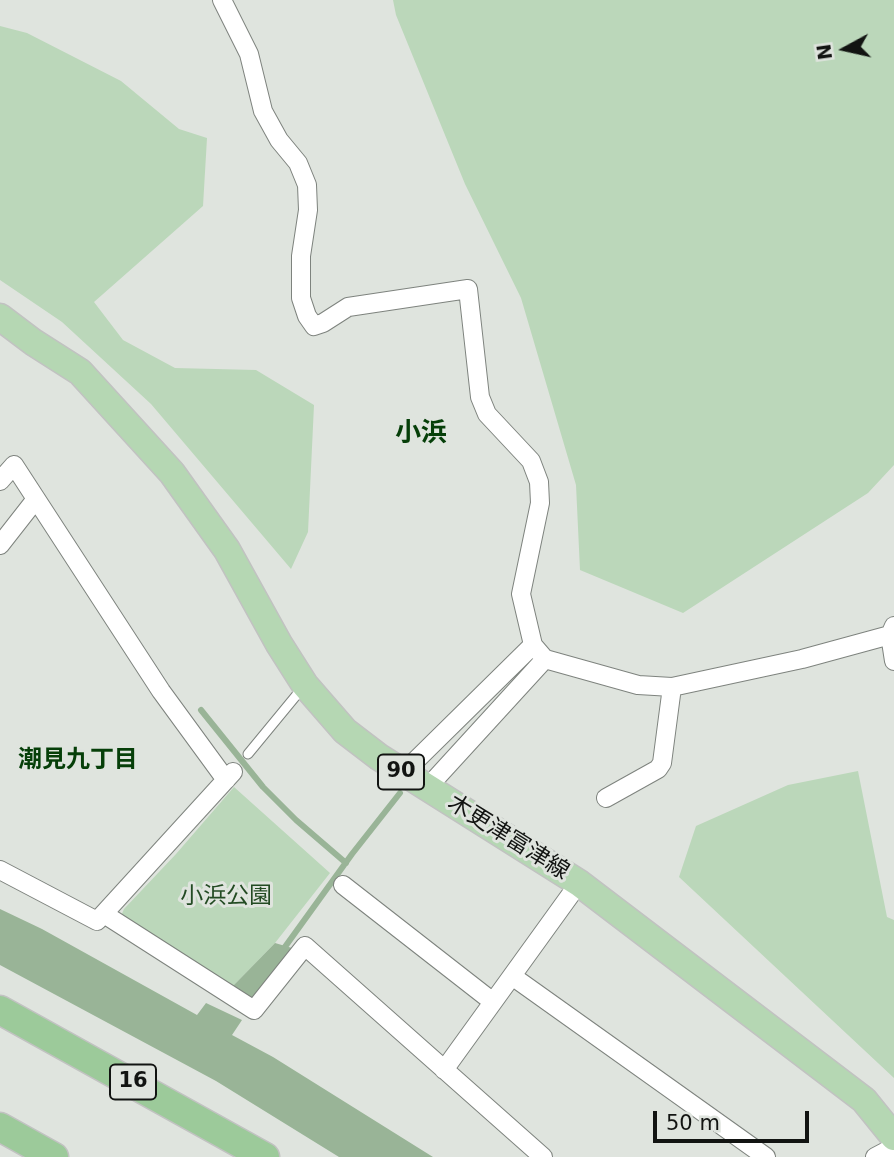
<!DOCTYPE html>
<html>
<head>
<meta charset="utf-8">
<style>
  body { margin:0 }
  #map { position:relative; width:894px; height:1157px; overflow:hidden; background:#dfe4de; font-family:"DejaVu Sans",sans-serif }
  canvas { display:block }
  .north { position:absolute; left:810px; top:14px; width:70px; height:70px; -webkit-text-stroke:5px #dfe4de; paint-order:stroke; rotate:262deg; font-size:19px; font-weight:700; line-height:28px; text-align:center; color:#121412 }
  .north::after { content:''; display:block; margin:auto; width:24px; height:32px; background:#121412; clip-path:polygon(50% 0,100% 100%,50% 72%,0 100%) }
  .scale { position:absolute; left:653px; top:1111px; width:156px; height:32px; box-sizing:border-box; border:4px solid #121412; border-top:0; padding-left:9px; font-size:21px; line-height:24px; white-space:nowrap; color:#121412; -webkit-text-stroke:5px #dfe4de; paint-order:stroke }
</style>
</head>
<body>
<div id="map">
<canvas width="894" height="1157"></canvas>
<div class="north">N</div>
<div class="scale">50 m</div>
</div>
<script>
const context = document.querySelector('canvas').getContext('2d');
context.lineJoin = 'round';
function paint(path, color) { context.fillStyle = color; context.fill(path, 'evenodd'); }
const shape = rows => new Path2D(rows.map(r => 'M' + r).join(''));
function strokePath(path, color, width, dash) { context.strokeStyle = color; context.lineWidth = width; context.lineCap = dash ? 'butt' : 'round'; context.setLineDash(dash || []); context.stroke(path); }
function write(font, color, halo, rows, align = 'center') {
  context.font = font + ' "DejaVu Sans","Noto Sans JP",sans-serif'; context.lineWidth = 6; context.setLineDash([]); context.textBaseline = 'middle'; context.strokeStyle = halo; context.fillStyle = color; for (const [text, x, y, turn = 0] of rows) {
    context.save(); context.translate(x, y); context.rotate((+turn || 0) * Math.PI / 180); context.textAlign = isNaN(turn) ? turn : align; if (halo) context.strokeText(text, 0, 0); context.fillText(text, 0, 0); context.restore();
  }
}
const green = shape([
  [393,0,894,0,894,465,868,493,683,613,580,570,576,485,521,298,465,184,396,15],
  [0,26,27,33,121,81,179,129,207,138,203,206,94,302,123,340,175,368,256,370,314,405,308,532,291,569,151,404,62,322,0,280],
  [858,771,887,917,894,920,894,1078,679,877,696,826,788,785],
  [234,787,330,873,275,943,233,986,121,916,124,909,176,854]
]);
const water = shape([
  [0,909,42,929,197,1015,206,1003,242,1020,232,1035,273,1057,433,1157,339,1157,216,1081,0,965],
  [275,943,292,948,252,1000,233,986]
]);
const stream = shape([
  [201,710,263,787,296,820,346,863],
  [282,951,352,854,400,793]
]);
const service = shape([
  [248,754,304,686]
]);
const minor = shape([
  [222,0,249,54,263,111,279,140,298,163,307,185,308,210,301,256,301,298,307,316,314,326,323,323,348,307,468,289,480,397,487,414,531,461,539,482,540,503,521,594,533,645,545,659,638,685,672,687,802,659,890,635,894,626],
  [0,481,14,465,161,691,226,780],
  [0,545,36,499],
  [890,635,894,661],
  [403,773,533,645],
  [427,788,545,659],
  [606,798,658,769,662,763,672,687],
  [0,870,97,921,233,772],
  [343,885,493,1002],
  [104,914,254,1010,305,946,543,1157],
  [512,976,766,1157],
  [444,1070,579,883],
  [875,1157,894,1147]
]);
const primary = shape([
  [0,317,33,342,80,372,172,473,227,550,279,644,305,685,345,731,379,757,579,883,864,1100,894,1137]
]);
const trunk = shape([
  [0,1010,265,1157],
  [0,1127,54,1157]
]);
const shields = [
  [401,772,46],
  [133,1082,46]
];
const shieldNames = [
  ["90",401,772],
  ["16",133,1082]
];
const streetNames = [
  ["木更津富津線",508,838,32]
];
const parkNames = [
  ["小浜公園",226,897]
];
const neighbourhoodNames = [
  ["潮見九丁目",78,761]
];
const quarterNames = [
  ["小浜",421,434]
];
paint(green, '#bbd7ba');
paint(water, '#99b497');
strokePath(stream, '#99b497', 6);
strokePath(service, '#7e837e', 11);
strokePath(minor, '#7e837e', 20);
strokePath(primary, '#c1c2c1', 29);
strokePath(trunk, '#c1c2c1', 31);
strokePath(service, '#fff', 9);
strokePath(minor, '#fff', 18);
strokePath(primary, '#b5d7b3', 26);
strokePath(trunk, '#9cca9a', 28);
for (const [x, y, w] of shields) { const box = new Path2D(); box.roundRect(x - w / 2, y - 17.5, w, 35, 5); context.fillStyle = '#dfe4de'; context.fill(box); strokePath(box, '#121412', 2); }
write('bold 21px', '#121412', null, shieldNames);
write('23px', '#121412', '#dfe4de', streetNames);
write('23px', '#234b23', '#dfe4de', parkNames);
write('bold 24px', '#063f09', '#dfe4de', neighbourhoodNames);
write('bold 26px', '#063f09', '#dfe4de', quarterNames);
</script>
</body>
</html>
